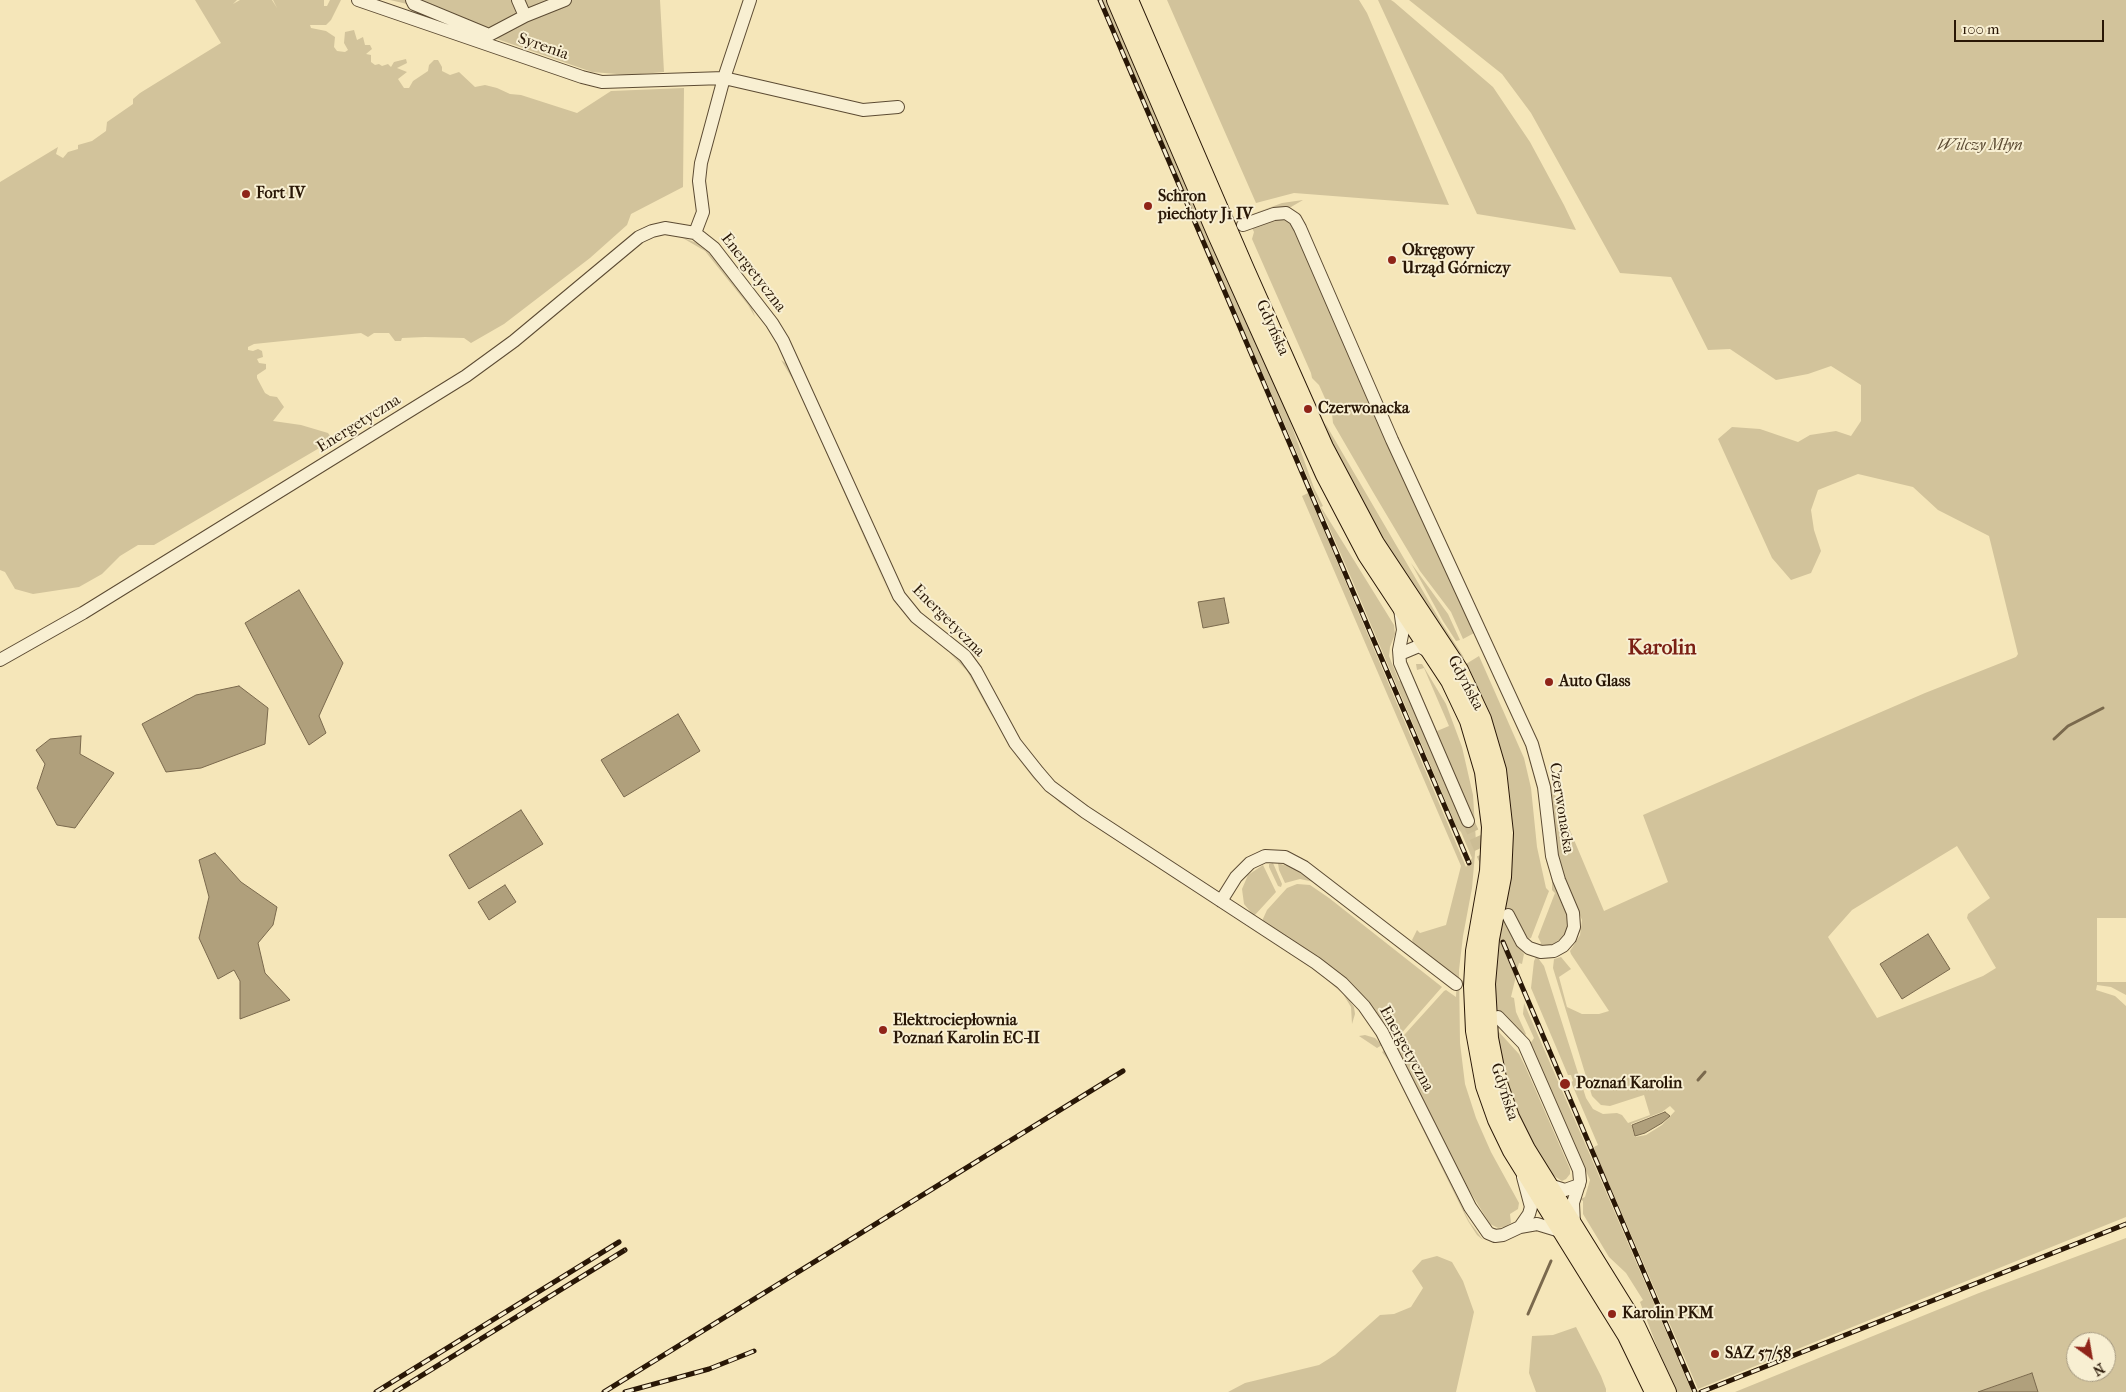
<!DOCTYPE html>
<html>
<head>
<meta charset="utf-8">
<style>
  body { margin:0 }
  #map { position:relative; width:2126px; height:1392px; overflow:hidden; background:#f5e6b9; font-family:"IM FELL French Canon",serif }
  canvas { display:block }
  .north { position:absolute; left:2066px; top:1332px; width:50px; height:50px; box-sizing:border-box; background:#f8efd2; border:1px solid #a59980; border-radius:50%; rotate:148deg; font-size:14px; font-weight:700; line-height:20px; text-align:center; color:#291706 }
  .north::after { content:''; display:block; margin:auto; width:18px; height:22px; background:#8f2418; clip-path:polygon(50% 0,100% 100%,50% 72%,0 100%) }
  .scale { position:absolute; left:1954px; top:20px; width:150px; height:22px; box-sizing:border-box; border:2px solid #291706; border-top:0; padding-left:6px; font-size:15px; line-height:18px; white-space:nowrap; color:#291706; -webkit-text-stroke:4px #f8efd2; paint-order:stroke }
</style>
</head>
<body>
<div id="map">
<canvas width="2126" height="1392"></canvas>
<div class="north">N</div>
<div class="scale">100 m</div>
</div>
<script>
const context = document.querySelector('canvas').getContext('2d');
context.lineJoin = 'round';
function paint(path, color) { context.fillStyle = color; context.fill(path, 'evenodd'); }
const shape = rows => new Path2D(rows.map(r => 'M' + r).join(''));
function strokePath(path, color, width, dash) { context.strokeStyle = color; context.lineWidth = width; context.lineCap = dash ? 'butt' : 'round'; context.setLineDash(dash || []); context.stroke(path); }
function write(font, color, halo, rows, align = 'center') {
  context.font = font + ' "IM FELL French Canon",serif'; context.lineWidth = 4; context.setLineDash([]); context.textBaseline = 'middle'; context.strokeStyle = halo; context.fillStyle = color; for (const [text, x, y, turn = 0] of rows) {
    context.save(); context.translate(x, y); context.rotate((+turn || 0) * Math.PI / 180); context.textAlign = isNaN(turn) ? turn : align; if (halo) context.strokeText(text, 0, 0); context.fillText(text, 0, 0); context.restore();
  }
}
const green = shape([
  [195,0,237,0,233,4,240,0,272,0,277,8,273,0,324,0,324,6,327,6,330,0,341,0,331,20,326,25,310,25,311,28,326,31,335,37,334,47,337,51,345,52,348,50,344,43,345,32,354,30,357,40,363,37,365,45,370,45,372,49,366,54,371,55,371,62,375,65,379,64,382,66,388,64,391,67,394,62,406,59,407,63,397,68,407,72,398,79,404,88,409,88,413,81,428,71,429,65,434,60,438,60,442,67,442,71,450,75,459,72,475,87,485,85,497,88,510,94,521,95,577,113,611,91,684,88,683,187,631,214,627,225,590,258,504,324,471,343,464,338,425,337,402,338,401,341,395,341,389,333,374,333,368,337,361,333,254,344,248,347,248,350,253,351,258,349,262,351,263,357,257,359,259,363,266,364,266,369,257,375,257,378,265,393,270,396,277,397,284,407,273,421,301,425,328,433,333,440,154,545,138,545,120,556,102,574,79,587,33,594,15,589,5,572,0,570,0,182,58,147,56,154,63,158,68,152,78,149,78,145,92,141,106,131,107,122,133,104,133,99,140,93,221,43],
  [390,0,660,0,664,72,629,75,592,72,497,39,407,4],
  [1101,0,1108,0,1286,410,1314,488,1323,506,1321,507,1394,625,1395,634,1390,647,1389,656,1399,681,1413,676,1437,731,1449,726,1424,668,1417,670,1416,664,1422,664,1446,704,1462,747,1473,795,1476,842,1472,888,1463,936,1459,970,1460,1043,1465,1084,1476,1118,1491,1152,1519,1203,1518,1209,1510,1214,1511,1223,1505,1227,1498,1228,1490,1224,1466,1185,1396,1044,1444,991,1446,990,1456,997,1457,977,1414,945,1412,940,1417,930,1420,933,1446,925,1461,866,1302,496,1308,493,1466,867,1472,858,1461,832,1457,828,1352,580],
  [1167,0,1359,0,1367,13,1449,205,1294,193,1256,203],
  [1378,0,1391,0,1394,2,1493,87,1530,142,1564,205,1576,230,1477,214],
  [1409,0,2126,0,2126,918,2097,918,2097,982,2126,982,2126,995,2111,987,2097,985,2096,990,2115,996,2126,1006,2126,1217,1698,1389,1596,1154,1594,1147,1598,1145,1571,1082,1573,1081,1571,1075,1568,1075,1531,988,1534,961,1536,957,1538,958,1544,966,1586,1098,1593,1109,1603,1114,1617,1113,1622,1115,1628,1123,1650,1115,1644,1095,1610,1106,1601,1105,1592,1096,1553,968,1554,959,1561,957,1571,969,1559,977,1567,1007,1582,1014,1599,1014,1609,1011,1571,954,1570,951,1580,935,1582,920,1561,870,1554,841,1550,792,1552,783,1553,790,1604,911,1668,882,1643,815,1925,693,2016,657,2018,654,1989,536,1938,510,1913,487,1858,474,1818,490,1811,510,1814,530,1821,551,1811,573,1791,580,1772,558,1718,439,1732,427,1760,429,1798,442,1810,435,1836,431,1851,436,1861,421,1861,385,1831,366,1808,374,1776,380,1730,349,1708,350,1671,277,1620,273,1531,113,1502,74],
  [1957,846,1990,898,1968,914,1967,918,1996,968,1983,976,1877,1018,1828,937,1852,910],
  [1670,1106,1675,1111,1662,1125,1646,1135,1635,1137,1631,1124,1662,1112],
  [1303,200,1291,207,1276,208,1247,217,1247,216,1282,203],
  [1274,219,1284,219,1292,223,1476,632,1463,639,1451,612,1420,571,1373,492,1333,423,1332,414,1319,385,1312,378,1311,373,1252,239,1254,232,1252,228],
  [681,237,697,243,711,255,752,308,755,317,748,305,705,251],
  [781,360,787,364,801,391,893,602,796,385],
  [1325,423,1441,622,1463,656,1466,664,1479,656,1524,758,1531,788,1537,847,1546,888,1549,891,1531,938,1528,939,1512,910,1505,920,1515,943,1524,954,1522,964,1519,963,1517,970,1504,940,1501,944,1516,976,1511,997,1514,998,1516,1012,1526,1034,1525,1035,1499,1010,1498,1031,1519,1054,1525,1066,1570,1169,1570,1174,1566,1179,1562,1181,1551,1174,1536,1152,1510,1097,1498,1049,1493,980,1511,847,1390,552,1333,447],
  [1411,563,1448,614,1460,640,1456,641,1443,621],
  [912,623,916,625,961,662,976,682,993,718,967,671,946,649],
  [1007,744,1035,778,1061,802,1182,881,1181,883,1060,803,1034,779],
  [1525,744,1531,755,1568,916,1568,927,1562,938,1551,945,1545,946,1540,945,1541,943,1538,937,1555,893,1552,890,1552,881,1544,846,1538,787],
  [1273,863,1282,884,1281,887,1278,886,1269,867,1269,864],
  [1278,863,1293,868,1314,882,1300,879,1285,883,1279,870],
  [1263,865,1276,892,1254,916,1244,904,1242,889,1248,875],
  [1297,884,1310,885,1329,898,1442,987,1399,1036,1393,1039,1376,1013,1343,976,1314,954,1262,921,1267,910,1287,888],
  [1256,931,1318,971,1344,993,1354,1007,1355,1014,1352,1024,1351,1007,1343,994,1318,972],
  [1524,1003,1603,1185,1692,1392,1674,1392,1640,1302,1643,1300,1626,1273,1609,1257,1583,1214,1583,1201,1580,1199,1585,1197,1590,1180,1530,1044,1534,1038,1523,1014],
  [1365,1035,1375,1038,1382,1045,1377,1048,1359,1036],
  [1385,1050,1469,1221,1483,1240,1477,1235,1468,1221,1389,1061,1382,1052],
  [2126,1238,2126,1392,2038,1392,2031,1373,1978,1392,1735,1392,1979,1293],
  [2076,1342,2106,1342,2106,1372,2076,1372],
  [1437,1256,1452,1262,1463,1281,1474,1312,1456,1392,1228,1392,1245,1383,1319,1365,1335,1355,1380,1315,1394,1314,1411,1307,1423,1288,1412,1271,1422,1260],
  [1576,1327,1601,1376,1606,1389,1606,1392,1536,1392,1529,1373,1532,1336,1553,1335]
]);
const water = shape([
  [299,590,343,663,319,716,326,733,309,745,245,623,299,590],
  [1224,598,1229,623,1203,628,1198,602,1224,598],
  [239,686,268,708,265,744,201,768,166,772,142,724,196,695,239,686],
  [678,714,700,751,624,797,601,760,678,714],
  [81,736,80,754,114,773,75,828,57,825,37,788,45,764,36,750,50,739,81,736],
  [521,810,543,844,469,889,449,855,521,810],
  [215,853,241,882,277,907,273,925,258,943,265,973,290,1000,240,1019,240,981,234,970,218,979,199,938,209,897,199,860,215,853],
  [505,885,516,902,489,920,478,902,505,885],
  [1928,934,1950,969,1902,999,1880,964,1928,934],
  [1665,1112,1670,1116,1662,1123,1645,1133,1635,1136,1632,1125,1665,1112],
  [2032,1373,2038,1392,1978,1392,2032,1373]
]);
const stream = shape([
  [2054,739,2068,726,2103,708],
  [1698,1080,1705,1072],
  [1528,1314,1551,1261]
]);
const minorTunnel = shape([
  [1468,821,1488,867]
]);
const minor = shape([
  [358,0,582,77,602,82,724,78,863,110,898,107],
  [412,0,414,4,489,35,525,16,565,0],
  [518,0,525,16],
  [1243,225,1274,214,1286,213,1295,219,1300,228,1392,440,1532,744,1544,787,1552,856,1559,880,1573,913,1574,927,1570,938,1563,946,1554,951,1541,952,1529,948,1522,942,1508,915],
  [695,233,703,212,699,181,701,163,724,78,750,0],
  [1400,609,1403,630,1399,650,1400,663,1468,821],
  [1400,654,1419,646,1431,653],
  [0,660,83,613,466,376,514,341,639,237,652,231,665,228,695,233,714,248,772,323,783,341,899,596,916,617,965,656,976,671,1015,743,1038,772,1050,786,1085,812,1316,963,1342,983,1364,1006,1382,1032,1470,1207,1488,1233,1495,1236,1503,1235,1520,1227,1537,1224,1560,1231],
  [1221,901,1236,877,1250,863,1265,856,1285,857,1304,867,1456,984],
  [1498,1017,1524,1044,1579,1170,1580,1181,1573,1203,1574,1224],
  [1549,1185,1565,1190,1579,1185],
  [1520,1227,1529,1214,1531,1207,1523,1177]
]);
const major = shape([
  [1115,0,1216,235,1324,475,1366,555,1449,681,1468,721,1483,772,1490,827,1488,871,1474,951,1472,986,1474,1031,1484,1086,1496,1120,1511,1151,1626,1336,1653,1392],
  [1130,0,1246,269,1325,447,1376,543,1460,670,1483,719,1498,770,1505,833,1503,877,1491,939,1487,984,1490,1038,1499,1083,1511,1117,1527,1149,1637,1326,1668,1392]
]);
const rail = shape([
  [1100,0,1469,863],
  [1503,942,1695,1392],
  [376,1392,619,1242],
  [395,1392,625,1250],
  [604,1392,1123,1071],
  [625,1392,709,1369,754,1351],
  [1701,1392,2126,1224]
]);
const markers = [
  [246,194,5,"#8f2418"],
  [1148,206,5,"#8f2418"],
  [1392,260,5,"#8f2418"],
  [1308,409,5,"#8f2418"],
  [1549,682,5,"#8f2418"],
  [883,1030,5,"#8f2418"],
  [1565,1084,6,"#8f2418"],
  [1612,1314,5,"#8f2418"],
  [1715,1354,5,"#8f2418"]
];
const streetNames = [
  ["Syrenia",543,47,19],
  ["Energetyczna",753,273,52],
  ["Gdyńska",1272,328,66],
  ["Energetyczna",359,424,-32],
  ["Energetyczna",948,621,45],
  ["Gdyńska",1465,683,62],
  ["Czerwonacka",1561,808,81],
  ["Energetyczna",1406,1049,61],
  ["Gdyńska",1504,1092,72]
];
const parkNames = [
  ["Wilczy Młyn",1980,146]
];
const poiNames = [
  ["Fort IV",256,194],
  ["Schron",1158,197],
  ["piechoty J1 IV",1158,215],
  ["Okręgowy",1402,251],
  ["Urząd Górniczy",1402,269],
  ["Czerwonacka",1318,409],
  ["Auto Glass",1559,682],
  ["Elektrociepłownia",893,1021],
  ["Poznań Karolin EC-II",893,1039],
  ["Poznań Karolin",1576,1084],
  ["Karolin PKM",1622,1314],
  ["SAZ 57/58",1725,1354]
];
const districtNames = [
  ["Karolin",1662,649]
];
paint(green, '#d2c39b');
paint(water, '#b0a07c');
strokePath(water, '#7a694d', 1);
strokePath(stream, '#7a694d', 3);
strokePath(minorTunnel, '#ccbd95', 12, [12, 6]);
strokePath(minor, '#5c4b33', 14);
strokePath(major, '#291706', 18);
strokePath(minor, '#f8efd2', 12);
strokePath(major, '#f5e6b9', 16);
strokePath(rail, '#291706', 5);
strokePath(rail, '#f8efd2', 3, [9]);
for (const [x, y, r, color] of markers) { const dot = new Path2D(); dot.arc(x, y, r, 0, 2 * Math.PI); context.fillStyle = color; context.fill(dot); strokePath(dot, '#f8efd2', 2); }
write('16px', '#291706', '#f8efd2', streetNames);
write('italic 16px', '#5c4b33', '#f8efd2', parkNames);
write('bold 16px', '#291706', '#f8efd2', poiNames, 'left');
write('bold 21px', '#7a1f14', '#f8efd2', districtNames);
</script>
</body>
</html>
